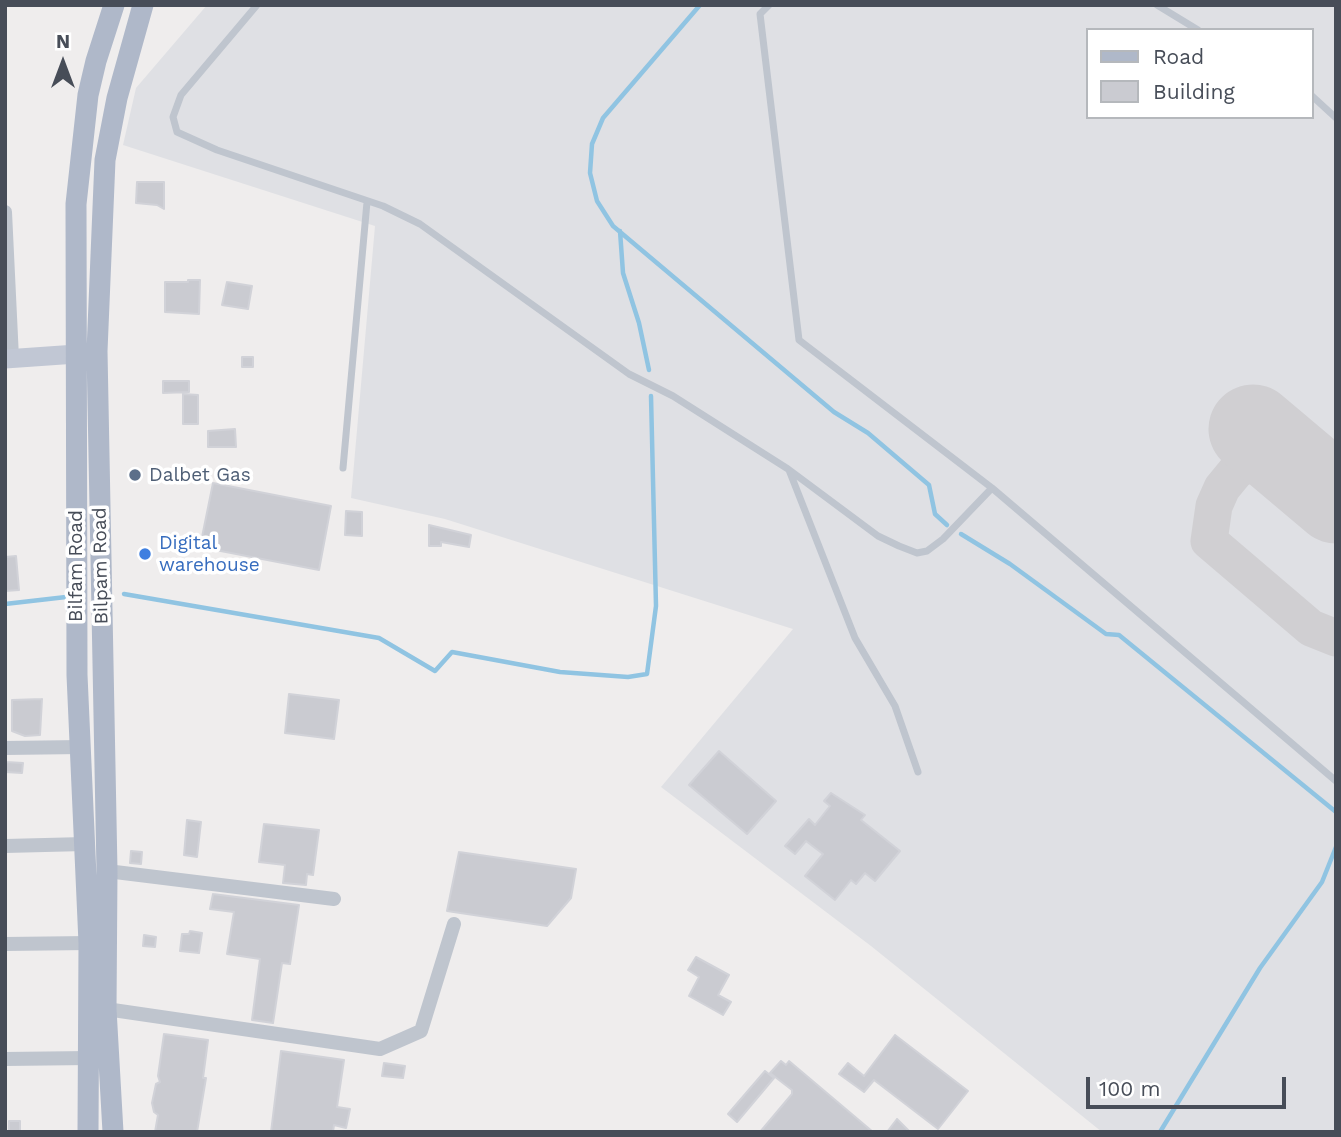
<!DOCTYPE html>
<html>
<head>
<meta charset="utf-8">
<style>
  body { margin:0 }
  #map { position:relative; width:1341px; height:1137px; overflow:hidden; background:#efeded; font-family:"Work Sans",sans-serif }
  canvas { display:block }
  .frame { position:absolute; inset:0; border:7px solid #474d58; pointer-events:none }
  .legend { position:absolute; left:1086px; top:28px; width:228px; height:91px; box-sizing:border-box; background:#fff; border:2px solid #b5b8bc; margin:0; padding:9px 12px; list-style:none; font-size:21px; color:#474d58 }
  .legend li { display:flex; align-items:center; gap:14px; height:35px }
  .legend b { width:35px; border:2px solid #b5b8bc }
  .north { position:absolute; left:28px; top:28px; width:70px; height:70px; -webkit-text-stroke:5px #fff; paint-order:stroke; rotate:0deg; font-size:19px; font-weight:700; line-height:28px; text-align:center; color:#474d58 }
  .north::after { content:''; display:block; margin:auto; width:24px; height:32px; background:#474d58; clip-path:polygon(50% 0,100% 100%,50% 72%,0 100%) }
  .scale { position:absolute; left:1086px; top:1077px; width:200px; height:32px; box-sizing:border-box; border:4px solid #474d58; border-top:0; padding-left:9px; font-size:21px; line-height:24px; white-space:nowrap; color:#474d58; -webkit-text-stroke:5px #fff; paint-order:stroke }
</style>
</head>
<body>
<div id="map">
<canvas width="1341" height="1137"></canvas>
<div class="frame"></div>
<ul class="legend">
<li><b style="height:9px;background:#afb8c9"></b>Road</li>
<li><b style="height:19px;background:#cacbd1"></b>Building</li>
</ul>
<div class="north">N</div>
<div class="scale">100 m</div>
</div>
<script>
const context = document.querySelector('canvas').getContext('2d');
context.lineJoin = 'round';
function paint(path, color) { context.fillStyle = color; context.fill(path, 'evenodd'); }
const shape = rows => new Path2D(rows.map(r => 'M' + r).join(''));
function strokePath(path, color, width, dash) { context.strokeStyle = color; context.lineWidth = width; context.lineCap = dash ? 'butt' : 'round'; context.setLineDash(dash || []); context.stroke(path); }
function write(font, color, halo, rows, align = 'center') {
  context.font = font + ' "Work Sans",sans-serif'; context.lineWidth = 7; context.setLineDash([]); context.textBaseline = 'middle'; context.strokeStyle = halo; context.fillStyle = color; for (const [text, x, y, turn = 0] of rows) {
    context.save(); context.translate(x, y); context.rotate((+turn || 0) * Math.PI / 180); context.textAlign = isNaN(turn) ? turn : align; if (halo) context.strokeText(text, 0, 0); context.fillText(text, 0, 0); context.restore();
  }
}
const airport = shape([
  [207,5,1336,5,1336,1132,1102,1132,871,946,661,787,793,629,445,519,351,498,375,226,123,145,136,88],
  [1087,30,1311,30,1311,117,1087,117]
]);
const stream = shape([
  [700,5,603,118,592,144,590,173,597,201,613,226,834,412,868,433,929,485,935,514,947,525],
  [620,231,623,273,639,323,649,370],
  [961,534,1010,564,1106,634,1119,635,1336,812],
  [124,594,379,638,435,671,452,652,560,672,628,677,647,674,656,606,651,396],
  [5,604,66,597],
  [1160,1132,1260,968,1322,882,1336,847]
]);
const taxiway = shape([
  [1336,466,1308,454,1279,450,1254,460,1236,471,1222,488,1214,506,1209,541,1311,628,1336,638]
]);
const runway = shape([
  [1253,429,1336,499]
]);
const building = shape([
  [137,182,164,182,164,209,157,205,136,203,137,182],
  [188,280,200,280,199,314,165,312,165,282,188,282,188,280],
  [227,282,252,286,248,309,222,305,227,282],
  [242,357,253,357,253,367,242,367,242,357],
  [163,381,189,381,189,392,163,393,163,381],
  [183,394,198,395,198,424,183,424,183,394],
  [235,429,236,447,208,447,208,431,235,429],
  [213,483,331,506,319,570,200,547,213,483],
  [346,511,362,512,362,536,345,535,346,511],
  [429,525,471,535,469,547,441,542,441,546,429,546,429,525],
  [16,556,19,590,5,591,5,557,16,556],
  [289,694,339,700,334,739,285,733,289,694],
  [42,699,40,735,25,736,12,731,12,700,42,699],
  [719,751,776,801,747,834,689,785,719,751],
  [6,762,23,763,22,773,5,772,6,762],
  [831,793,865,815,861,820,900,851,875,881,865,873,856,884,851,880,835,900,805,876,823,854,806,841,795,854,785,846,809,819,815,825,830,806,824,801,831,793],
  [187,820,201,822,197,857,184,855,187,820],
  [264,824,319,830,313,875,307,874,306,885,283,883,285,865,259,862,264,824],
  [131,851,142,852,141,864,130,863,131,851],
  [459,852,576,869,571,898,547,926,447,911,459,852],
  [213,894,299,905,290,964,282,963,273,1023,252,1020,260,959,227,954,234,912,210,909,213,894],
  [190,931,202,933,199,953,180,951,182,934,189,934,190,931],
  [144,935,156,937,155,947,143,946,144,935],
  [696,957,729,975,718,995,731,1002,723,1015,689,996,699,977,688,970,696,957],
  [164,1034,208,1040,203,1078,206,1078,197,1132,155,1132,158,1115,154,1112,152,1103,156,1084,160,1082,158,1076,164,1034],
  [895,1035,968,1091,938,1129,874,1080,864,1092,839,1074,848,1063,864,1076,895,1035],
  [281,1051,344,1060,337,1107,350,1109,346,1128,334,1125,333,1132,271,1132,281,1051],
  [781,1061,786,1065,789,1061,873,1132,760,1132,792,1094,792,1090,770,1073,781,1061],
  [384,1063,405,1066,403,1078,382,1076,384,1063],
  [765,1071,774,1078,737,1122,728,1114,765,1071],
  [897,1119,910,1132,887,1132,897,1119],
  [9,1121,20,1121,20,1132,9,1132,9,1121]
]);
const service = shape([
  [257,5,181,95,173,117,177,132,217,150,383,206,420,224,629,374,673,396,788,469,878,536,899,546,917,553,927,551,943,539,992,488],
  [769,5,760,14,799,340,992,488,1336,781],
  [1157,5,1198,30],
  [1311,95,1336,118],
  [343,468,367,202],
  [789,470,855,638,895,706,918,772]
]);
const minor = shape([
  [5,212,12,358],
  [5,748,81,747],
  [5,846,85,844],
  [107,871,334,899],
  [5,944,89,943],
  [106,1009,380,1049,421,1031,454,924],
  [5,1059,89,1058]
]);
const secondary = shape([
  [5,359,91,353]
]);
const primary = shape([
  [88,1132,89,943,77,675,76,204,88,95,96,61,114,5],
  [113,1132,106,1009,107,871,97,351,105,160,117,98,143,5]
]);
const markers = [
  [135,475,7,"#5c6f8a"],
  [145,554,7,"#3f7fe0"]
];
const serviceNames = [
  ["Dalbet Gas",149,475]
];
const shopNames = [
  ["Digital",159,543],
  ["warehouse",159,565]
];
const streetNames = [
  ["Bilfam Road",76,566,-90],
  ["Bilpam Road",101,566,-91]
];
paint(airport, '#dfe0e4');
strokePath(stream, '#90c4e2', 4.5);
strokePath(taxiway, '#d0cfd2', 37);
strokePath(runway, '#d0cfd2', 89);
paint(building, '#cacbd1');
strokePath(building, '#d1d2d8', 2);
strokePath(service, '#bfc5ce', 7);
strokePath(minor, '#bfc5ce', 14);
strokePath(secondary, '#c1c7d4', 19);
strokePath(primary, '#afb8c9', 21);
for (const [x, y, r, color] of markers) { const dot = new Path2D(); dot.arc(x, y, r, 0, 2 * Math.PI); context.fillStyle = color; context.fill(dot); strokePath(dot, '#fff', 2.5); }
write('19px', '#4e5e75', '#fff', serviceNames, 'left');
write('19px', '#366cbe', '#fff', shopNames, 'left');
write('19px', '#474d58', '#fff', streetNames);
</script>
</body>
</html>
